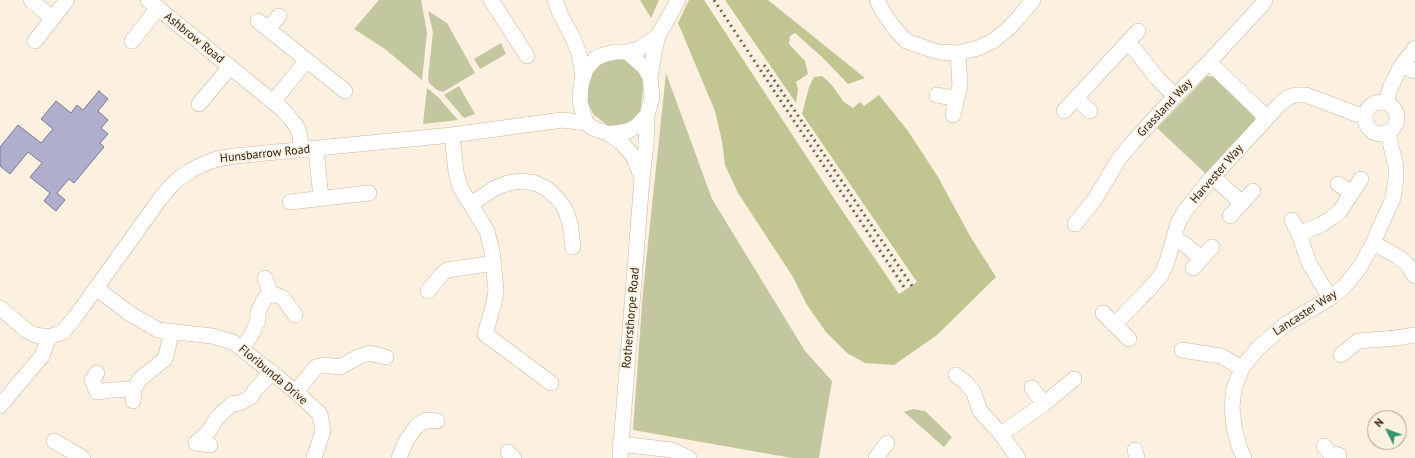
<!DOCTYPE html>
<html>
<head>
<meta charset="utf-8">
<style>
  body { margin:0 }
  #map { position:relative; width:1415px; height:458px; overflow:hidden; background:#fcf0e0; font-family:"PT Sans",sans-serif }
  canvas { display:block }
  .north { position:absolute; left:1367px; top:410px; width:40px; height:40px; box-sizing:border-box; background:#fcf0e0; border:1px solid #a99f91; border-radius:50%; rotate:312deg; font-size:11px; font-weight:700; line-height:16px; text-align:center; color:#2c251b }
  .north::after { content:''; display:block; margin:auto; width:14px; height:18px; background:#32946e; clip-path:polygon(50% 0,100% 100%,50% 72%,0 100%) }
</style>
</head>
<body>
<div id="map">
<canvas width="1415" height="458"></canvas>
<div class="north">N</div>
</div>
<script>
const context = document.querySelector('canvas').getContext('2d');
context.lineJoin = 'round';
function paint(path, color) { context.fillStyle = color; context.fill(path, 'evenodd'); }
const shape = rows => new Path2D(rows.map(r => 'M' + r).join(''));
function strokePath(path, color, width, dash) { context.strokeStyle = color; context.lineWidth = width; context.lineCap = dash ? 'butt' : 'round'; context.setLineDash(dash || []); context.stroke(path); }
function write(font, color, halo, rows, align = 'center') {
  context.font = font + ' "PT Sans",sans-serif'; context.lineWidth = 3.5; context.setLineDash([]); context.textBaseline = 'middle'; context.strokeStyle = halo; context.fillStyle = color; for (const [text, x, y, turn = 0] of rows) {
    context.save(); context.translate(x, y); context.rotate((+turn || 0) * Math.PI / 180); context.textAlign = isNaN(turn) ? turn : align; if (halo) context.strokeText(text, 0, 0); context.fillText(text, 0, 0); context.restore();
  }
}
const green = shape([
  [379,0,421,0,427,32,422,80,385,49,354,29],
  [428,11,447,23,475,73,443,92,437,90,429,83,428,78,433,32],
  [501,43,506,54,480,69,474,59],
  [614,59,627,60,640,71,643,79,643,89,640,113,630,122,614,126,607,125,593,114,587,100,590,77,593,71,599,65,607,60],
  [666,73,712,199,805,351,832,381,819,458,792,458,633,430,643,291],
  [1207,76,1215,77,1254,114,1255,120,1206,174,1157,128],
  [459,86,475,114,464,118,444,95],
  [427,88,438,97,458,120,423,124],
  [913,409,925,411,952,437,944,447,904,412]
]);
const forest = shape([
  [640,0,659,0,651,18],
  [689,0,704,0,837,203,899,294,917,282,802,114,809,87,814,77,822,76,831,84,844,102,853,108,860,102,864,106,879,95,908,131,938,177,970,236,996,277,937,335,894,365,865,363,847,353,826,332,807,305,793,277,738,193,725,165,722,141,715,111,678,23],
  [725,0,768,0,865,78,848,84,822,57,795,33,790,36,789,44,805,61,808,74,796,82,798,90,796,103]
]);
const building = shape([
  [99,91,108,99,98,111,108,120,101,128,108,134,100,143,104,147,74,183,69,179,57,193,65,200,56,211,44,201,50,193,30,177,42,163,28,152,10,174,0,166,0,147,18,125,41,143,53,129,41,119,56,101,71,113,77,105,83,110,99,91]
]);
const minor = shape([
  [31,0,52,18],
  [148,0,283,110,290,118,297,127,300,136,301,150],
  [491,0,527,56],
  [555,0,561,16,571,34,579,53,583,77],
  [877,0,883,12,895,29,906,41,938,52,958,53,978,48,993,41,1008,29,1020,16,1033,0],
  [258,21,345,91],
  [268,29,279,16],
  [35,41,67,0],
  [132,41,158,8],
  [1127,43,1135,50,1157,78,1175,96],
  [627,52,639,49,658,36],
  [1209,62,1267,118],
  [1401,66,1415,71],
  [650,77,654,53,658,36,678,0],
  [937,95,956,99],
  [1076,98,1090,111],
  '1365 118a16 16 0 1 1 32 0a16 16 0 1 1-32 0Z',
  [273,102,307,60],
  [1386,102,1391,86,1401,66,1415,48],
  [199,104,230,67],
  [1064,111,1138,31],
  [953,115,960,85,958,53],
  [609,134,622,143,633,156,641,176],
  [452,135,456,172,460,187,487,231,492,251,496,290,494,303,485,334,551,383],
  [316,149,321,198],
  [1213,177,1242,203],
  [1338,184,1352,193],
  [290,202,369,193],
  [471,204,495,188,508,183,521,181,535,183,547,189,558,199,565,209,570,223,573,247],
  [1230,216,1253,191],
  [1292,220,1299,234],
  [1075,224,1095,199,1119,159,1133,142,1175,96,1209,62,1262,5,1265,0],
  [1173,240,1183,243,1201,258],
  [1373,243,1393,198,1396,179,1396,167,1388,133],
  [1193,268,1212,247],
  [265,278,268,286,269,296],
  [96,288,129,313,158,330,212,336,233,342,296,392,320,414,323,431,314,458],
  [428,291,441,275,447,270,494,263],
  [1330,298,1309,263,1299,234,1322,224,1333,217,1340,211,1361,179],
  [0,308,26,330,35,335,49,337,63,332,76,316,160,199,169,188,177,180,190,171,201,165,217,159,235,156,452,135,562,120,586,123],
  [1103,313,1129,339],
  [1114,325,1151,287,1161,275,1167,262,1178,223,1185,211,1209,181,1280,104,1289,97,1296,95,1306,95,1356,114,1365,115],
  [242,349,253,332,258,320,258,312,265,298,273,294,283,298,295,315],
  [1182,350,1221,356,1242,368],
  [1341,355,1358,341,1396,338,1415,335],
  [97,373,92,380,97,392,111,390,134,389],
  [956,375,966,383,974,393,980,411,1001,434,1018,458],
  [1032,388,1044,404],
  [296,392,316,367,324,365,340,367,358,357,370,353,386,357],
  [133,401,134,389,140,379,165,359,172,331],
  [0,406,42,356,49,337],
  [1001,434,1044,404,1074,379],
  [54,441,83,458],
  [620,444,672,450,689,458],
  [210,445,196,443,209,431,216,419,223,412,232,404,240,403,251,397,255,390,272,372],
  [1324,446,1330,453,1339,455],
  [1135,450,1137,458],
  [508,452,514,458],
  [399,458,406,441,416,427,426,420,437,421],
  [620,458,642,178,646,145,647,115,652,97,650,77,645,68,627,52,615,52,603,55,596,58,586,69,581,85,580,102,586,123,593,128,609,134,628,131,637,126,647,115],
  [876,458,887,443],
  [1244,458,1239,446,1234,427,1232,407,1234,388,1242,368,1258,348,1286,324,1330,298,1344,287,1360,267,1373,243,1397,256,1406,263,1415,276]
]);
const rail = shape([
  [714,0,906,290],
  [764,65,912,286]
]);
const streetNames = [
  ["Ashbrow Road",194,38,39],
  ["Grassland Way",1165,108,-47],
  ["Hunsbarrow Road",265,154,-6],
  ["Harvester Way",1217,174,-49],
  ["Lancaster Way",1305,313,-33],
  ["Rothersthorpe Road",631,318,-85],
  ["Floribunda Drive",273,375,40]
];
paint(green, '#c3c79f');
paint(forest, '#c0c592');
paint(building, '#afafcd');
strokePath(building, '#797995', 1);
strokePath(minor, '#cab79d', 16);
strokePath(minor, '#fff', 15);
strokePath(rail, '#6e665a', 3, [2, 4]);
write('12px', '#2c251b', '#fcf0e0', streetNames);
</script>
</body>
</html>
